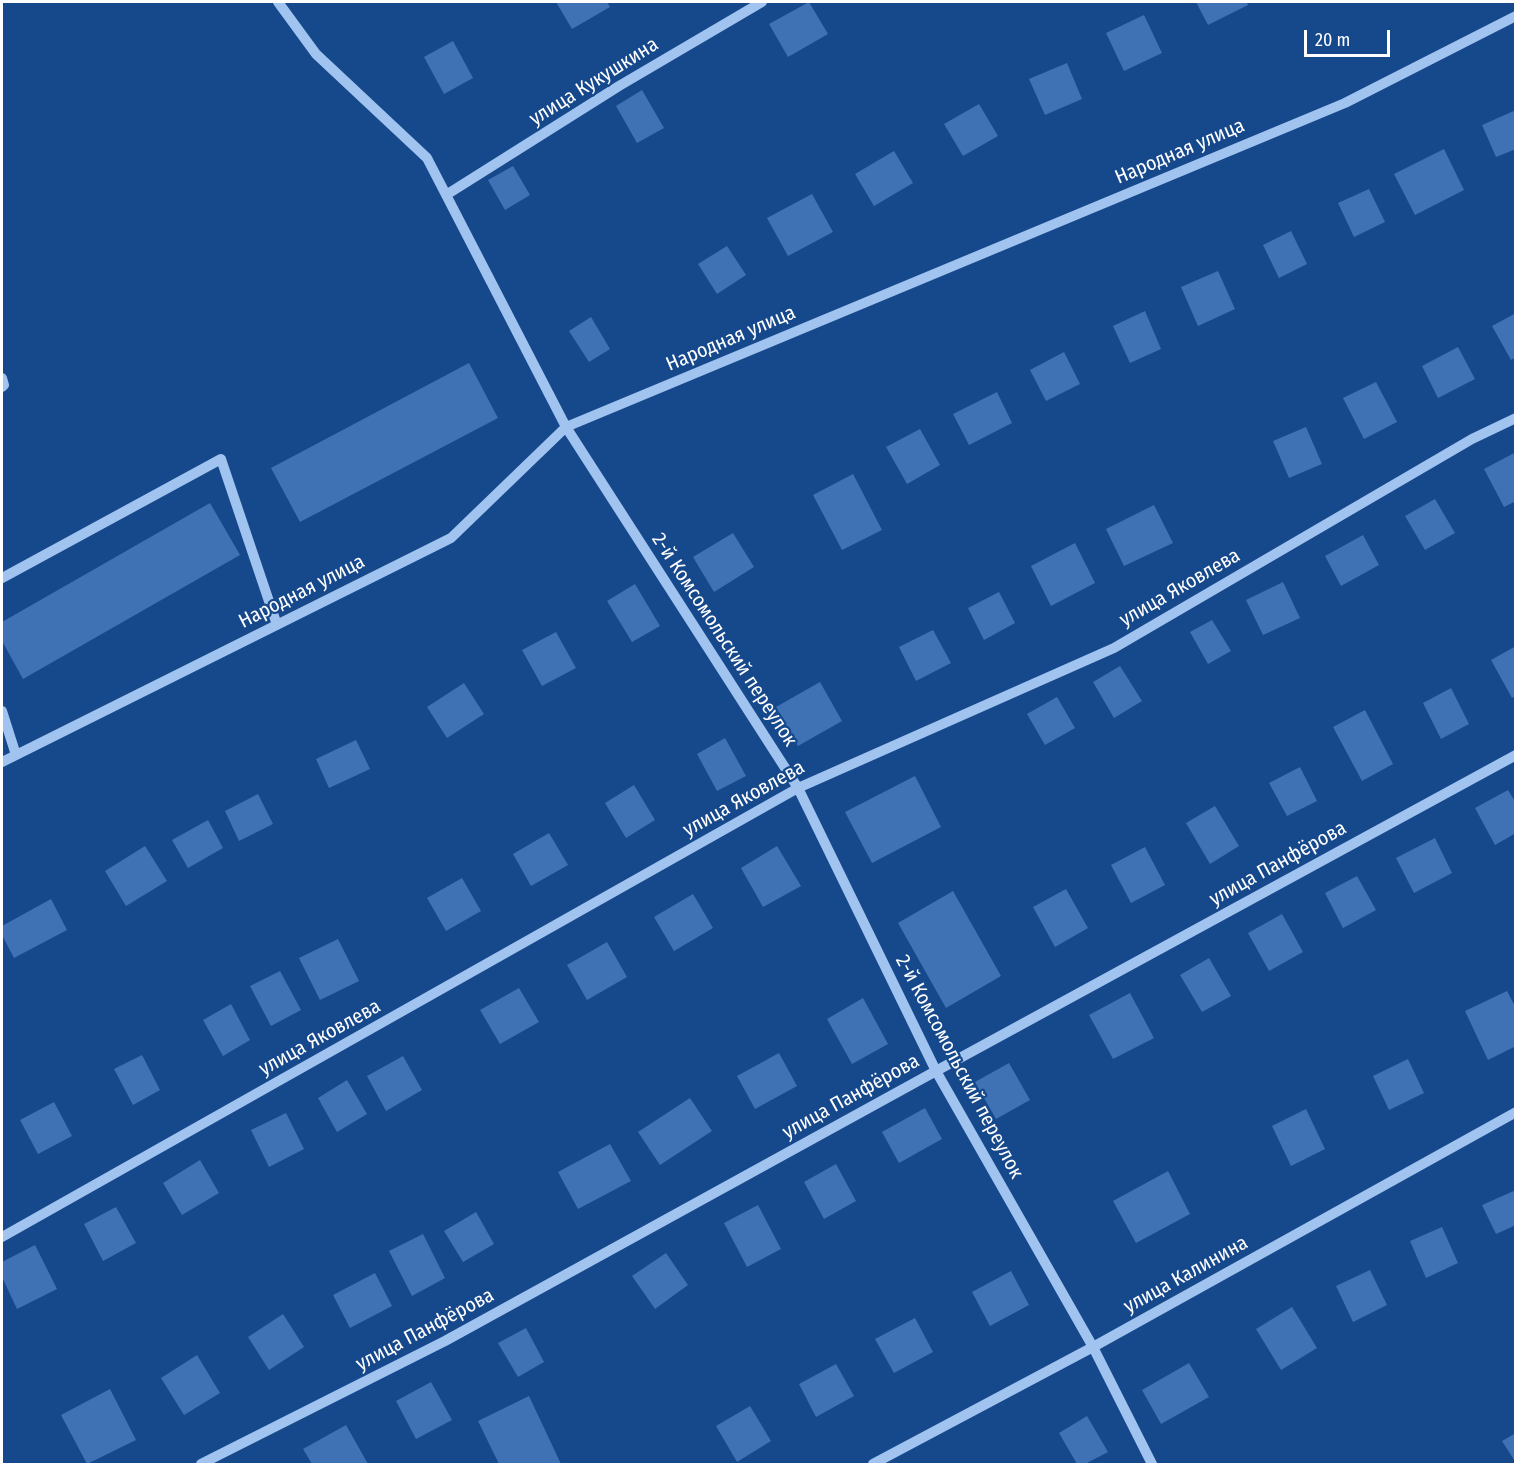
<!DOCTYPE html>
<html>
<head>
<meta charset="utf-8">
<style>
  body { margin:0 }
  #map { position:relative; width:1517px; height:1466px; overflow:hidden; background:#16488c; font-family:"Fira Sans Condensed",sans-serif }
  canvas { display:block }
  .frame { position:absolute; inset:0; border:3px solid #fff; pointer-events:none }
  .scale { position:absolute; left:1304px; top:30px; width:86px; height:27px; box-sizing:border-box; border:3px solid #fff; border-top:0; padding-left:8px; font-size:18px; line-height:21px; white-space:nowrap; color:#fff; -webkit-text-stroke:4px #16488c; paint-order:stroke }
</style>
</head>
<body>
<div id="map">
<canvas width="1517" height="1466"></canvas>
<div class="frame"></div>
<div class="scale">20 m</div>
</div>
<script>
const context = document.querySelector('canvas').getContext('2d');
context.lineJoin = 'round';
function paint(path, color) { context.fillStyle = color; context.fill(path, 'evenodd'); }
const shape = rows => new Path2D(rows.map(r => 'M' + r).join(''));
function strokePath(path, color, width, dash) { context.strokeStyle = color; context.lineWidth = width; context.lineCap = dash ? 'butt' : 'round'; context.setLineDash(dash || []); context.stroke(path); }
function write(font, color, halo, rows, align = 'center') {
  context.font = font + ' "Fira Sans Condensed",sans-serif'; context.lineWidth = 4.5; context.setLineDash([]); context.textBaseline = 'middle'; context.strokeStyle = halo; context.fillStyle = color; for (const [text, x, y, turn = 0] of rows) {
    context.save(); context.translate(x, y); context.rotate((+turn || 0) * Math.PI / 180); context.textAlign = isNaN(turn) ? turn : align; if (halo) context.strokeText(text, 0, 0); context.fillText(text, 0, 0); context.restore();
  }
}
const building = shape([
  [556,2,607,2,610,7,572,29],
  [809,2,828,34,788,57,769,24],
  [1196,2,1247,2,1248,5,1208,25],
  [1144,15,1162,53,1124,71,1106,33],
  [453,41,473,78,444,94,424,57],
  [1067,63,1082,99,1045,115,1029,79],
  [642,90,664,128,637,143,616,106],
  [979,104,998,136,963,156,944,124],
  [1516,110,1516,149,1496,157,1482,125],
  [1444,149,1464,190,1415,215,1394,174],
  [894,151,913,183,874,206,855,174],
  [513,166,530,195,505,210,488,180],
  [1369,189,1385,222,1354,237,1338,203],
  [812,194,833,232,788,256,767,218],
  [1291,231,1307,264,1279,278,1263,245],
  [727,246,746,275,717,294,698,264],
  [1218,271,1235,309,1198,326,1181,287],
  [1145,311,1161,349,1130,363,1113,326],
  [1516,313,1516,357,1511,360,1492,326],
  [591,317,610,349,589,362,569,331],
  [1458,347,1475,379,1438,398,1422,366],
  [1064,352,1080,384,1046,401,1030,370],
  [469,363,498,418,300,522,271,468],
  [1376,382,1397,422,1364,439,1343,398],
  [997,392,1012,423,969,445,953,414],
  [1306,427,1322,464,1289,478,1273,441],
  [920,429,940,465,907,484,886,447],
  [1516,452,1516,501,1504,507,1484,469],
  [853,474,882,530,842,550,813,495],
  [1435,499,1455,533,1425,550,1405,516],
  [210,503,240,555,23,679,2,641,2,622],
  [1154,505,1173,543,1124,566,1106,529],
  [733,533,754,567,714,592,693,557],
  [1363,535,1379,565,1341,586,1325,556],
  [1075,543,1095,583,1051,606,1031,566],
  [1283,582,1300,618,1263,635,1246,600],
  [635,584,660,626,632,642,607,601],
  [999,592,1015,623,984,640,968,608],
  [1212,620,1231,651,1208,664,1190,632],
  [933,630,951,663,916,681,899,647],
  [556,632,576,668,542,686,522,650],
  [1516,646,1516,696,1512,698,1491,660],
  [1120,666,1142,701,1114,718,1093,682],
  [820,682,842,721,798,746,776,707],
  [464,683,484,714,447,738,427,707],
  [1451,688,1469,724,1441,739,1423,703],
  [1057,697,1075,728,1045,745,1027,714],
  [1365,710,1393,764,1362,781,1333,727],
  [725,738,746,776,717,791,697,754],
  [356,740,370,769,329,788,316,759],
  [1300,767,1317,801,1287,816,1269,783],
  [915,776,941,827,872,863,845,812],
  [634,785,655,820,626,838,605,803],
  [1508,790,1516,803,1516,833,1495,845,1475,808],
  [258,794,273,824,239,841,225,811],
  [1215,806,1239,846,1210,864,1186,823],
  [208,820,223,848,188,868,172,840],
  [549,833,568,865,531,886,513,854],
  [1435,838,1452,873,1414,893,1396,858],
  [145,846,167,881,126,906,105,871],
  [777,846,801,886,763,907,741,868],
  [1145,847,1165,885,1131,903,1111,865],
  [1357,876,1376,910,1343,928,1325,893],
  [462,878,481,911,446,931,427,898],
  [1066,889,1088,928,1055,947,1033,907],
  [953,891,1001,976,946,1008,898,923],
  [693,894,713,928,674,951,654,917],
  [51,899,67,930,14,958,2,935,2,926],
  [1282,914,1303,952,1269,971,1248,933],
  [338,939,359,981,320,1000,299,958],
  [607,942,627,977,587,1000,567,965],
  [1209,958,1231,996,1202,1012,1180,975],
  [280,971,301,1010,271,1026,250,986],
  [519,988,539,1022,500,1044,480,1010],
  [1507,991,1516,1008,1516,1046,1488,1060,1465,1011],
  [1130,993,1154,1038,1113,1059,1089,1015],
  [863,998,888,1044,852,1064,827,1019],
  [231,1004,250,1040,223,1056,203,1020],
  [779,1053,797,1086,755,1109,737,1076],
  [142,1055,160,1090,133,1105,114,1069],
  [403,1056,422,1090,386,1111,367,1076],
  [1408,1059,1424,1093,1389,1110,1373,1076],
  [1009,1063,1030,1100,996,1119,975,1082],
  [347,1080,367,1114,337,1132,318,1098],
  [690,1098,712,1131,660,1165,638,1132],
  [54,1102,72,1136,38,1154,20,1120],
  [925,1108,942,1139,899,1163,882,1132],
  [1306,1109,1325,1149,1291,1166,1272,1126],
  [286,1113,304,1149,269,1167,251,1130],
  [610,1144,631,1181,578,1209,558,1172],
  [200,1160,219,1193,182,1215,163,1183],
  [836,1164,856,1201,824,1219,804,1182],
  [1168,1171,1190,1214,1136,1243,1113,1201],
  [1516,1190,1516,1225,1496,1234,1482,1205],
  [758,1205,781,1249,747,1267,724,1223],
  [116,1207,136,1243,103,1261,84,1224],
  [476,1212,494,1244,463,1262,444,1231],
  [1442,1227,1458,1263,1426,1278,1410,1241],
  [423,1234,445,1278,412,1296,389,1251],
  [35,1245,57,1289,17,1309,2,1277,2,1262],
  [666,1253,688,1285,655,1309,632,1276],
  [1370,1270,1387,1305,1353,1322,1336,1286],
  [1011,1271,1029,1305,990,1326,972,1292],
  [375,1273,392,1306,350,1328,333,1295],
  [1292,1307,1317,1348,1281,1370,1256,1329],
  [283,1314,304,1347,269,1370,248,1337],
  [915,1318,933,1352,894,1373,875,1339],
  [526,1328,544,1362,518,1377,498,1343],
  [197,1355,220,1393,184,1415,161,1378],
  [1189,1363,1209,1397,1161,1424,1142,1390],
  [836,1364,854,1396,816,1417,799,1384],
  [431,1382,452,1420,416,1439,396,1401],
  [110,1389,136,1440,87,1464,61,1415],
  [529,1396,561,1464,499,1464,478,1421],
  [750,1406,771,1441,737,1462,716,1426],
  [1087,1416,1108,1452,1085,1464,1077,1464,1059,1433],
  [346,1425,368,1464,312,1464,303,1449],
  [1516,1433,1516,1463,1502,1441]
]);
const minor = shape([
  [278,2,316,54,427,158,566,427,798,788,936,1071,1093,1347,1152,1464],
  [446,195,619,86,762,2],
  [2,378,4,385,2,387],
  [2,578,221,459,277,625],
  [2,711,16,755],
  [2,762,451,538,566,427,1345,103,1516,16],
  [2,1237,798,788,1114,648,1472,439,1516,418],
  [201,1464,445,1341,936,1071,1516,755],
  [873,1464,1093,1347,1516,1112]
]);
const streetNames = [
  ["улица Кукушкина",594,82,-32],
  ["Народная улица",1180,152,-23],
  ["Народная улица",731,339,-23],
  ["улица Яковлева",1180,588,-30],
  ["Народная улица",302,592,-27],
  ["2-й Комсомольский переулок",724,640,57],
  ["улица Яковлева",744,799,-29],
  ["улица Панфёрова",1278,864,-29],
  ["улица Яковлева",320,1038,-29],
  ["2-й Комсомольский переулок",959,1067,62],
  ["улица Панфёрова",851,1097,-29],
  ["улица Калинина",1186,1275,-29],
  ["улица Панфёрова",425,1330,-28]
];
paint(building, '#3e72b5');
strokePath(minor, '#a0c3ef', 10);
write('20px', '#fff', '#16488c', streetNames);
</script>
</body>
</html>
